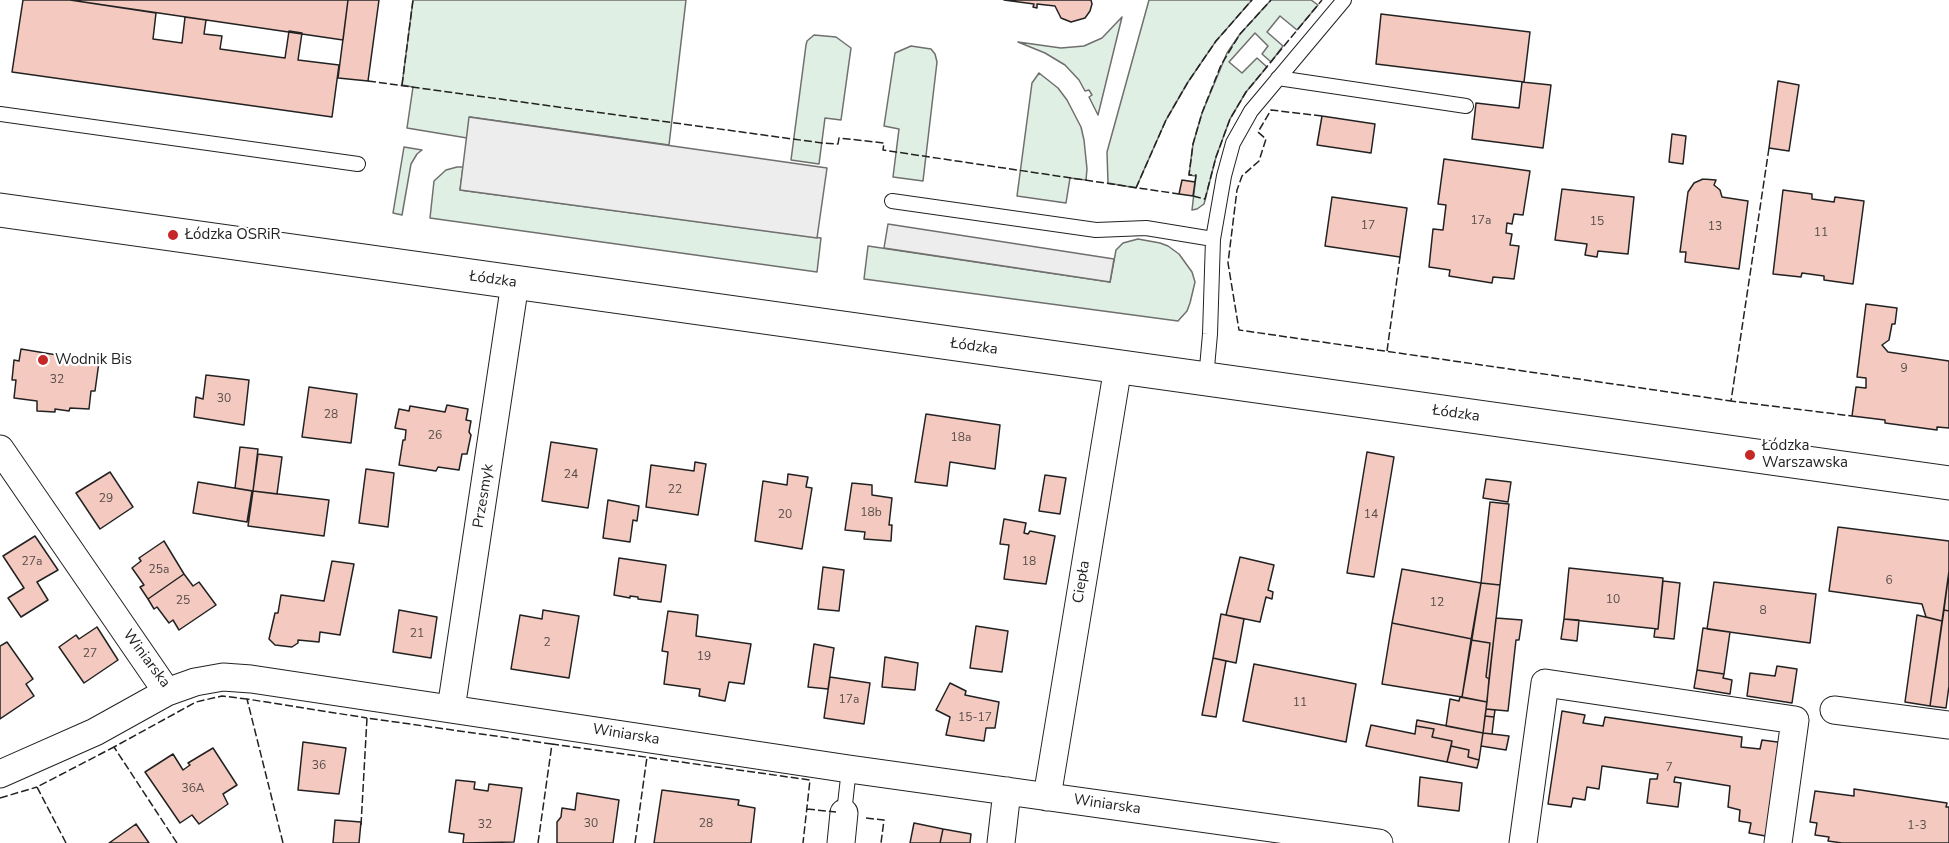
<!DOCTYPE html>
<html>
<head>
<meta charset="utf-8">
<style>
  body { margin:0 }
  canvas { display:block; background:#fff }
</style>
</head>
<body>
<canvas width="1949" height="843"></canvas>
<script>
const context = document.querySelector('canvas').getContext('2d');
context.lineJoin = 'round';
function paint(path, color) { context.fillStyle = color; context.fill(path, 'evenodd'); }
const shape = rows => new Path2D(rows.map(r => 'M' + r).join(''));
function strokePath(path, color, width, dash) { context.strokeStyle = color; context.lineWidth = width; context.lineCap = dash ? 'butt' : 'round'; context.setLineDash(dash || []); context.stroke(path); }
function write(font, color, halo, rows, align = 'center') {
  context.font = font + ' "Nunito Sans",sans-serif'; context.lineWidth = 4.5; context.setLineDash([]); context.textBaseline = 'middle'; context.strokeStyle = halo; context.fillStyle = color; for (const [text, x, y, turn = 0] of rows) {
    context.save(); context.translate(x, y); context.rotate((+turn || 0) * Math.PI / 180); context.textAlign = isNaN(turn) ? turn : align; if (halo) context.strokeText(text, 0, 0); context.fillText(text, 0, 0); context.restore();
  }
}
const green = shape([
  [413,0,686,0,669,145,470,117,467,138,407,128,413,87,402,85,413,0],
  [1149,0,1252,0,1216,41,1188,82,1166,120,1136,188,1108,183,1107,152,1149,0],
  [1271,0,1311,0,1318,5,1297,30,1280,16,1267,32,1283,46,1271,62,1262,54,1268,46,1255,33,1229,62,1242,73,1257,58,1267,67,1246,92,1230,119,1216,157,1204,204,1197,209,1192,210,1196,176,1189,175,1193,144,1202,113,1227,53,1240,34,1271,0],
  [1122,17,1098,115,1089,97,1092,95,1089,90,1085,91,1079,80,1065,65,1045,53,1018,42,1061,48,1084,46,1102,38,1122,17],
  [814,35,836,37,851,48,841,120,825,118,819,164,791,160,806,45,807,41,814,35],
  [911,46,931,49,935,54,937,62,923,181,893,177,899,129,884,126,895,53,911,46],
  [1039,73,1058,88,1067,100,1081,127,1084,140,1087,169,1086,180,1070,178,1066,203,1017,196,1032,83,1039,73],
  [404,147,422,150,417,154,411,164,402,215,393,213,404,147],
  [457,167,463,167,460,190,821,238,817,272,430,218,434,181,446,170,457,167],
  [1138,239,1160,243,1168,246,1179,254,1192,272,1195,282,1190,303,1187,311,1178,321,864,279,868,246,1110,282,1116,250,1123,243,1138,239]
]);
const parking = shape([
  [469,117,827,168,817,238,460,190,469,117],
  [888,224,1114,259,1110,282,884,248,888,224]
]);
const building = shape([
  [23,0,70,0,156,13,153,39,182,43,185,17,206,20,204,34,222,36,220,49,285,58,289,31,302,33,298,60,339,65,332,117,12,72,23,0],
  [70,0,348,0,343,40,70,0],
  [348,0,379,0,368,81,338,78,348,0],
  [1004,0,1091,0,1092,4,1090,11,1085,18,1071,22,1061,18,1055,6,1037,4,1037,8,1033,7,1034,4,1004,0],
  [1381,14,1530,32,1524,82,1376,64,1381,14],
  [1778,81,1799,85,1789,151,1769,148,1778,81],
  [1522,82,1551,85,1543,148,1472,139,1476,103,1519,108,1522,82],
  [1322,116,1375,124,1371,153,1317,145,1322,116],
  [1672,134,1686,136,1683,164,1669,162,1672,134],
  [1444,159,1530,171,1523,215,1514,214,1512,224,1507,223,1506,233,1512,234,1510,245,1519,246,1514,279,1493,277,1492,283,1449,276,1450,270,1429,267,1433,229,1443,230,1446,205,1438,204,1444,159],
  [1703,179,1716,180,1714,185,1720,190,1722,197,1748,201,1739,269,1685,262,1686,252,1680,252,1688,192,1694,183,1703,179],
  [1182,180,1195,182,1193,196,1179,194,1182,180],
  [1562,189,1634,197,1628,254,1598,251,1597,257,1585,255,1587,244,1555,240,1562,189],
  [1783,190,1812,194,1812,199,1834,202,1835,197,1864,201,1853,284,1824,280,1824,276,1802,273,1801,277,1773,274,1783,190],
  [1332,197,1407,208,1400,257,1325,246,1332,197],
  [1866,304,1897,308,1895,324,1892,324,1889,340,1882,345,1888,352,1949,361,1949,428,1937,427,1937,430,1885,423,1885,420,1852,416,1856,387,1866,388,1866,378,1857,377,1866,304],
  [21,349,99,362,95,391,91,391,89,409,70,408,69,411,55,409,55,412,37,411,37,401,14,398,16,380,12,380,14,360,19,361,21,349],
  [206,375,249,380,244,425,194,417,196,397,203,399,206,375],
  [309,387,357,394,351,443,302,437,309,387],
  [447,405,468,409,466,420,471,421,469,432,471,435,467,454,462,454,459,470,438,467,436,471,399,465,403,440,405,440,406,430,395,428,399,409,409,411,410,406,445,412,447,405],
  [926,414,1000,425,995,469,950,462,947,486,915,482,926,414],
  [551,442,597,449,588,508,542,501,551,442],
  [240,447,258,449,253,491,235,488,240,447],
  [1367,452,1394,457,1374,577,1347,573,1367,452],
  [258,454,282,457,277,494,253,491,258,454],
  [695,462,706,464,698,515,646,507,651,465,694,471,695,462],
  [366,469,394,473,388,527,359,523,366,469],
  [110,472,133,507,100,529,76,493,110,472],
  [788,474,808,477,806,487,812,488,802,549,755,541,763,481,787,485,788,474],
  [1045,475,1066,478,1060,514,1039,511,1045,475],
  [1486,479,1511,482,1508,502,1483,498,1486,479],
  [198,482,252,491,247,522,193,513,198,482],
  [852,483,872,485,872,495,892,498,889,525,892,525,891,541,864,539,865,532,845,530,852,483],
  [253,491,329,500,324,536,248,526,253,491],
  [608,500,639,506,637,521,633,520,630,542,603,538,608,500],
  [1490,502,1509,504,1500,585,1481,583,1490,502],
  [1004,519,1026,523,1024,533,1028,534,1030,531,1055,536,1046,584,1004,579,1009,545,1000,544,1004,519],
  [1838,527,1949,541,1949,571,1942,621,1926,617,1922,604,1829,591,1838,527],
  [35,536,58,570,37,582,48,600,21,617,8,598,24,588,3,556,35,536],
  [164,541,184,574,148,599,140,587,144,585,132,568,141,561,139,558,164,541],
  [1240,557,1274,565,1268,590,1273,592,1272,599,1266,597,1260,622,1226,615,1240,557],
  [619,558,666,565,661,602,638,599,638,597,630,596,630,598,614,595,619,558],
  [332,561,354,564,340,635,320,632,319,642,298,640,298,643,292,647,275,645,269,639,275,613,278,613,281,595,324,601,332,561],
  [823,567,844,570,839,611,818,609,823,567],
  [1569,568,1663,578,1658,629,1564,619,1569,568],
  [1402,569,1481,583,1472,639,1392,623,1402,569],
  [1949,571,1949,611,1944,610,1949,571],
  [184,574,193,586,199,582,216,605,179,630,173,620,169,623,157,607,154,609,148,599,184,574],
  [1663,581,1680,583,1674,639,1654,637,1655,629,1658,629,1663,581],
  [1714,582,1816,594,1810,643,1707,629,1714,582],
  [1481,583,1500,585,1489,679,1486,677,1490,643,1471,640,1481,583],
  [399,610,437,617,431,658,393,652,399,610],
  [543,610,579,616,569,678,511,669,520,615,542,619,543,610],
  [1944,610,1949,611,1949,686,1946,708,1930,706,1944,610],
  [668,611,698,615,696,636,751,644,744,684,729,682,725,701,699,696,700,689,664,684,668,652,662,651,668,611],
  [1221,614,1244,619,1236,663,1213,658,1221,614],
  [1917,615,1942,621,1930,706,1905,702,1917,615],
  [1496,618,1522,620,1519,640,1516,640,1508,711,1486,709,1496,618],
  [1564,619,1579,620,1577,641,1561,639,1564,619],
  [1392,623,1472,639,1462,697,1382,684,1392,623],
  [976,626,1008,631,1002,672,970,668,976,626],
  [97,627,118,660,84,683,59,647,76,635,79,639,97,627],
  [1703,628,1730,632,1724,674,1697,670,1703,628],
  [1471,640,1490,643,1486,677,1489,679,1487,702,1462,697,1471,640],
  [7,642,33,679,26,684,34,696,0,719,0,646,7,642],
  [814,644,834,648,828,689,808,687,814,644],
  [885,657,918,663,915,690,882,687,885,657],
  [1213,658,1226,661,1216,717,1202,715,1213,658],
  [1254,664,1356,684,1346,742,1243,721,1254,664],
  [1777,666,1797,669,1792,703,1747,696,1750,673,1775,676,1777,666],
  [1697,670,1724,674,1723,678,1732,680,1730,694,1694,688,1697,670],
  [830,677,870,683,864,724,824,718,830,677],
  [950,683,966,691,965,695,999,702,995,728,986,728,984,741,946,735,950,717,936,710,950,683],
  [1460,697,1487,702,1483,733,1446,726,1450,699,1459,701,1460,697],
  [1486,709,1495,710,1494,717,1485,716,1486,709],
  [1562,711,1585,715,1583,723,1603,726,1605,717,1742,737,1741,747,1760,749,1762,740,1785,743,1771,837,1749,833,1751,823,1739,821,1740,810,1728,807,1730,786,1675,777,1674,782,1681,783,1678,807,1647,803,1650,779,1657,779,1658,774,1602,766,1599,789,1587,787,1585,800,1573,798,1571,807,1548,804,1562,711],
  [1485,716,1494,717,1492,734,1483,733,1485,716],
  [1417,720,1483,733,1479,760,1468,757,1469,750,1451,746,1452,741,1432,737,1434,729,1416,726,1417,720],
  [1371,725,1415,734,1416,726,1434,729,1432,737,1452,741,1447,762,1366,746,1371,725],
  [1483,733,1509,736,1506,750,1481,746,1483,733],
  [303,742,346,748,339,794,298,790,303,742],
  [1451,746,1469,750,1468,757,1479,760,1477,768,1447,762,1451,746],
  [213,748,237,785,223,794,228,804,199,824,192,815,180,823,145,772,173,754,183,770,190,765,188,763,213,748],
  [1420,777,1462,783,1459,811,1418,806,1420,777],
  [456,780,475,782,474,789,488,791,489,784,522,788,514,842,463,843,464,834,449,832,456,780],
  [1854,789,1947,803,1946,807,1949,807,1949,843,1842,843,1828,841,1829,837,1815,835,1817,823,1810,822,1815,791,1854,796,1854,789],
  [662,790,739,800,738,805,755,808,751,843,654,843,662,790],
  [577,793,619,800,613,843,557,843,557,822,561,817,562,808,575,810,577,793],
  [335,820,361,822,359,843,333,843,335,820],
  [914,823,943,829,940,843,910,843,914,823],
  [136,824,149,843,109,843,136,824],
  [943,829,971,834,970,843,940,843,943,829]
]);
const lane = shape([
  [1278,78,1466,106],
  [0,114,358,164],
  [892,201,1096,230,1146,228,1213,239],
  [1206,379,1210,334,1213,239,1224,176,1233,143,1251,111,1344,0],
  [844,813,849,769]
]);
const street = shape([
  [0,449,167,692],
  [451,709,515,283],
  [1834,710,1949,725],
  [0,774,95,732,167,692,195,682,223,677,251,679,849,769,1379,843],
  [1047,797,1118,367],
  [841,843,844,813],
  [1001,843,1007,791],
  [1523,843,1545,683,1795,720,1778,843]
]);
const primary = shape([
  [0,210,1949,483]
]);
const fence = shape([
  [368,81,822,143,838,144,839,138,884,143,883,150,896,152,1179,194],
  [402,85,413,0],
  [1322,116,1271,110,1258,132,1266,139,1259,161,1242,176,1237,190,1228,263,1239,330,1731,401],
  [1769,148,1731,401,1852,416],
  [1195,182,1196,175,1189,175,1193,144,1202,113,1221,65,1240,34,1271,0],
  [1136,188,1166,120,1188,82,1216,41,1252,0],
  [1193,196,1205,199,1216,157,1230,119,1246,92,1322,0],
  [1387,351,1400,257],
  [0,798,37,787],
  [807,809,836,812],
  [866,818,884,820,881,843],
  [361,825,367,718,552,744],
  [66,843,37,787,114,747],
  [177,843,114,747,196,702,222,696,247,699],
  [283,843,247,699,367,718],
  [538,843,552,744,810,780,803,843],
  [635,843,647,757]
]);
const markers = [
  [173,235,6,"#c62828"],
  [43,360,6,"#c62828"],
  [1750,455,6,"#c62828"]
];
const numberNames = [
  ["17a",1481,221],
  ["15",1597,222],
  ["17",1368,226],
  ["13",1715,227],
  ["11",1821,233],
  ["9",1904,369],
  ["32",57,380],
  ["30",224,399],
  ["28",331,415],
  ["26",435,436],
  ["18a",961,438],
  ["24",571,475],
  ["22",675,490],
  ["29",106,499],
  ["18b",871,513],
  ["20",785,515],
  ["14",1371,515],
  ["27a",32,562],
  ["18",1029,562],
  ["25a",159,570],
  ["6",1889,581],
  ["10",1613,600],
  ["25",183,601],
  ["12",1437,603],
  ["8",1763,611],
  ["21",417,634],
  ["2",547,643],
  ["27",90,654],
  ["19",704,657],
  ["17a",849,700],
  ["11",1300,703],
  ["15-17",975,718],
  ["36",319,766],
  ["7",1669,768],
  ["36A",193,789],
  ["30",591,824],
  ["28",706,824],
  ["32",485,825],
  ["1-3",1917,826]
];
const poiNames = [
  ["Łódzka OSRiR",185,235],
  ["Wodnik Bis",55,360],
  ["Łódzka",1762,446],
  ["Warszawska",1762,463]
];
const streetNames = [
  ["Łódzka",493,280,8],
  ["Łódzka",974,347,8],
  ["Łódzka",1456,414,8],
  ["Przesmyk",484,496,-81],
  ["Ciepła",1082,582,-81],
  ["Winiarska",146,659,53],
  ["Winiarska",626,735,9],
  ["Winiarska",1107,805,8]
];
paint(green, '#e0efe3');
strokePath(green, '#6f6f6f', 1.5);
paint(parking, '#ededed');
strokePath(parking, '#6f6f6f', 1.5);
paint(building, '#f3c9c0');
strokePath(building, '#222', 1.5);
strokePath(lane, '#222', 16);
strokePath(street, '#222', 29);
strokePath(primary, '#222', 35);
strokePath(lane, '#fff', 14);
strokePath(street, '#fff', 27);
strokePath(primary, '#fff', 33);
strokePath(fence, '#222', 1.5, [8, 3]);
for (const [x, y, r, color] of markers) { const dot = new Path2D(); dot.arc(x, y, r, 0, 2 * Math.PI); context.fillStyle = color; context.fill(dot); strokePath(dot, '#fff', 2); }
write('12px', '#564c4a', null, numberNames);
write('15px', '#222', '#fff', poiNames, 'left');
write('15px', '#222', '#fff', streetNames);
</script>
</body>
</html>
